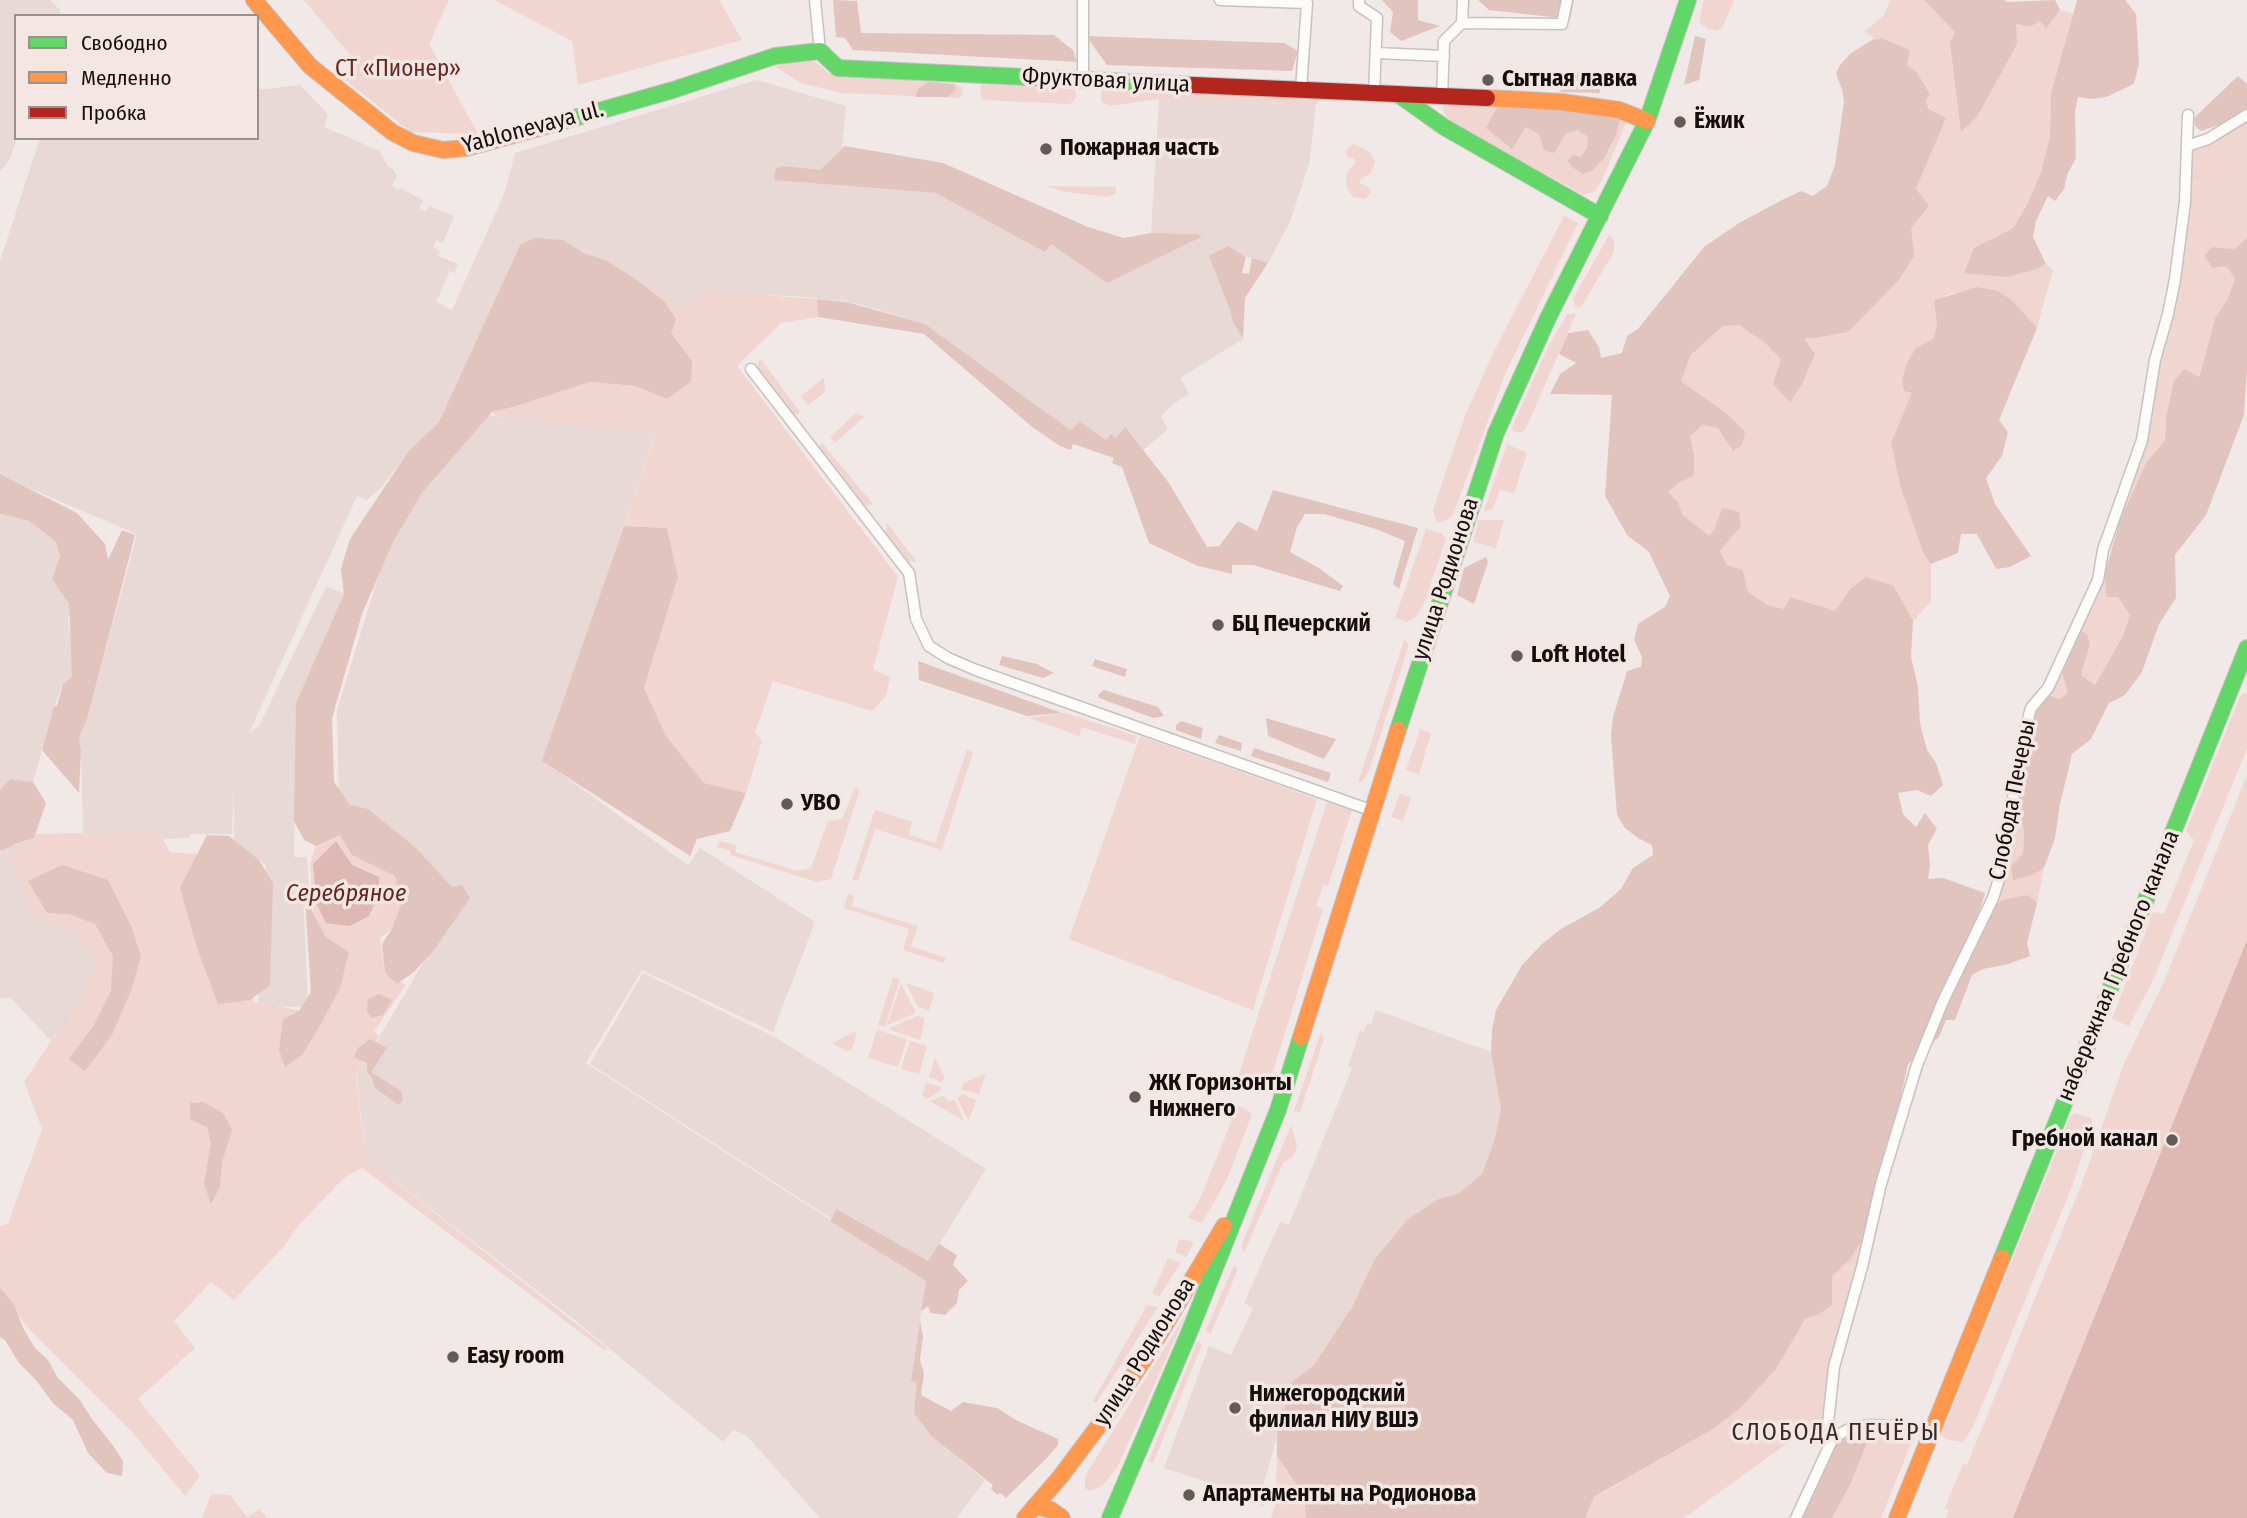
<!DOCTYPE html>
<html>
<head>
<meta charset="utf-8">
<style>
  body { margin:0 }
  #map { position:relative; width:2247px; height:1518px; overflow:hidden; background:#f0e9e7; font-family:"Fira Sans Condensed",sans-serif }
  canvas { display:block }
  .legend { position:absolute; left:14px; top:14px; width:245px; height:126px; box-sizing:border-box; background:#f4e6e3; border:2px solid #9a908e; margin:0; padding:9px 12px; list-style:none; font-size:21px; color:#140f0e }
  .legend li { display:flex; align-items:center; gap:14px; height:35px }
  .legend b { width:35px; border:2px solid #9a908e }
</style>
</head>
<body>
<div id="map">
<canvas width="2247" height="1518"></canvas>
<ul class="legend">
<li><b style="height:9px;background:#63d668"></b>Свободно</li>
<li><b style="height:9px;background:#ff974d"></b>Медленно</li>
<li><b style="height:9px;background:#b3261e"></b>Пробка</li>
</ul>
</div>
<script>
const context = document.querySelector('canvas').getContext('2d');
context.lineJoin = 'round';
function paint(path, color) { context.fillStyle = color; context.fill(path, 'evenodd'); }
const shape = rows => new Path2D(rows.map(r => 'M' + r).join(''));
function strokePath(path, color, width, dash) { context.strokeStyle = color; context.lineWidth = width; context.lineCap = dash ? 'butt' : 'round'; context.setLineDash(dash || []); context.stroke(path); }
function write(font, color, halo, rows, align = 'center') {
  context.font = font + ' "Fira Sans Condensed",sans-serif'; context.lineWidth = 7; context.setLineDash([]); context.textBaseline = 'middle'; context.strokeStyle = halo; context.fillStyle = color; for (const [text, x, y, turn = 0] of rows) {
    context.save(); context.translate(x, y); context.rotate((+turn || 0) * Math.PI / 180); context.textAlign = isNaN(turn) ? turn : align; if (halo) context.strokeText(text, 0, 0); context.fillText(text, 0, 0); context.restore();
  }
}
const built = shape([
  [0,0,50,0,60,10,60,16,16,16,17,138,9,161,0,171],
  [757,80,846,106,842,149,845,186,936,193,994,218,1045,251,1051,244,1198,234,1151,233,1159,99,1316,105,1309,164,1290,222,1268,263,1242,255,1228,247,1230,310,1233,322,1243,339,1180,378,1189,394,1173,404,1161,416,1168,429,1142,451,1085,442,925,324,858,304,797,296,757,295,685,310,605,260,584,253,563,240,520,245,439,422,408,452,382,487,367,500,357,496,249,733,259,726,326,587,345,593,297,704,294,857,307,857,309,889,303,891,308,1007,258,1006,266,865,234,842,234,789,232,834,190,834,190,838,163,839,158,831,83,833,81,750,79,738,88,716,137,534,31,489,0,474,0,261,40,138,257,138,257,90,300,85,328,114,324,127,380,151,387,165,394,170,397,176,392,186,398,190,400,188,423,200,419,208,426,211,429,206,454,216,443,243,436,240,433,247,440,251,438,256,458,264,454,273,450,271,436,302,452,310,505,192,515,153],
  [484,415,656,432,543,761,688,865,700,848,815,922,773,1032,642,970,586,1063,926,1281,911,1380,917,1381,932,1437,985,1480,957,1518,820,1518,748,1437,733,1430,723,1442,571,1317,365,1158,357,1075,463,895,339,800,337,710,401,503],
  [0,514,29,521,56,542,60,556,52,579,71,606,68,621,72,651,72,677,63,684,54,706,33,782,10,779,0,790],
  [34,838,75,933,98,961,70,1022,51,1041,11,998,0,998,0,850,2,851,15,844],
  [643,973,773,1036,986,1169,928,1262,838,1209,832,1219,590,1064],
  [1376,1010,1491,1052,1501,1109,1495,1138,1482,1174,1459,1193,1439,1199,1375,1259,1352,1307,1314,1366,1292,1382,1263,1487,1264,1507,1228,1489,1164,1468,1209,1346,1231,1355,1253,1308,1244,1303,1280,1222,1289,1225,1352,1068,1348,1066,1360,1031,1364,1032,1367,1024,1371,1024]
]);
const green = shape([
  [304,0,449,0,429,44,478,134,411,132,345,80,358,64],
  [494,0,719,0,742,40,578,85,572,41],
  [1704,0,1734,0,1722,28,1717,31,1709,30,1699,22],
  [1890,0,1924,0,1956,32,1977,117,2016,44,2016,23,2040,21,2046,29,2060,10,2073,14,2051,93,2050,136,2041,172,2027,205,2013,228,1994,237,1964,272,2006,277,2037,269,2046,264,2053,270,2037,328,2013,301,1953,293,1935,300,1937,324,1934,338,1916,348,1913,393,1891,443,1901,489,1924,555,1931,564,1931,601,1913,621,1894,586,1850,589,1835,611,1792,597,1784,609,1770,606,1748,592,1743,570,1727,565,1719,551,1741,526,1722,509,1714,531,1709,537,1683,515,1678,502,1668,492,1680,482,1694,476,1694,454,1690,437,1702,425,1718,428,1742,445,1744,432,1725,413,1681,381,1691,355,1723,326,1739,324,1765,343,1782,359,1803,338,1816,338,1848,332,1899,280,1911,228,1916,189,1946,118,1930,109,1926,101,1930,93,1917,72,1907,65,1910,50,1882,38,1872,40,1873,36,1864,32,1884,15],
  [810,58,829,73,957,84,962,88,963,94,959,98,842,93,801,83,774,66],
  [987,82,1070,85,1074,87,1077,97,1070,104,983,100,980,92,981,85],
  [1106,87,1322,96,1316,105,1159,99,1109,106,1101,102,1101,92],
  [1447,103,1594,111,1627,121,1601,182,1594,192,1583,195,1450,121,1444,113,1443,107],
  [2247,119,2247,238,2236,249,2212,247,2235,279,2227,300,2215,318,2198,378,2166,417,2165,440,2146,463,2120,520,2118,515,2146,442,2190,153],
  [1353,144,1370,152,1375,162,1371,173,1360,180,1360,184,1368,187,1371,192,1365,199,1353,197,1346,186,1347,173,1355,163,1354,158,1351,159,1346,155,1346,150],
  [1048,186,1116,187,1115,194,1108,197,1060,191],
  [1564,216,1578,223,1506,372,1453,515,1445,521,1437,522,1433,510,1465,416,1494,351],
  [1609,235,1614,240,1614,252,1581,307,1575,306,1573,299],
  [631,276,685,310,705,291,817,299,818,317,781,323,737,366,898,577,873,669,890,677,886,696,872,711,773,681,755,732,762,741,746,793,704,783,666,736,644,688,678,577,667,528,624,526,656,433,496,416,492,412,513,407,590,382,635,386,667,399,692,361,679,347],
  [1567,314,1576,314,1526,428,1521,433,1516,432,1512,430,1513,425,1547,349],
  [761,359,800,412,798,414,793,415,759,371,758,362],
  [824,378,825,392,808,405,801,396],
  [855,414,865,416,835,443,830,437],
  [822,443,873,504,867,506,862,503,820,452,819,447],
  [1507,444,1527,453,1514,493,1500,490,1492,510,1484,511],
  [1479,520,1504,520,1496,548,1473,542],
  [887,523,917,562,906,561,885,534],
  [1426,529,1441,533,1446,539,1423,606,1416,617,1407,622,1395,618],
  [2105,573,2106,597,2118,597,2130,615,2123,634,2095,685,2081,675,2090,644,2078,630],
  [1404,640,1408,643,1408,648,1369,771,1363,781,1358,783],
  [2061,669,2068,693,2059,699,2048,695],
  [2247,693,2247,748,2154,978,2129,1026,2112,1019,2153,912,2164,914,2194,840,2186,831,2241,694],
  [1065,713,1137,736,1135,744,1082,727,1079,736,1029,718],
  [1420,729,1431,733,1419,774,1406,770],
  [1140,736,1317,799,1253,1010,1069,939],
  [967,750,973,752,942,850,875,829,858,881,852,880,875,810,912,822,909,835,935,843],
  [2247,775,2247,1518,1946,1518,1949,1510,1945,1508,1963,1464,1967,1465,2082,1183,2125,1061,2163,984],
  [2020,781,2018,800,2024,833,2023,853,2033,875,2044,868,2037,903,2027,895,1993,906],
  [855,788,860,789,831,879,817,882,730,855,731,851,717,847,720,841,736,845,735,852,797,871,811,868,828,821,842,819],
  [1400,794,1411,797,1403,821,1391,817],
  [1327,802,1352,810,1328,886,1323,885,1316,906,1323,909,1271,1078,1267,1089,1256,1092,1237,1080],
  [158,831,170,852,219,856,254,1002,312,1013,326,937,313,913,310,863,316,846,340,835,374,865,395,876,402,901,392,929,380,938,385,974,406,985,374,1031,379,1036,356,1076,365,1158,607,1348,605,1351,362,1168,348,1175,336,1186,298,1226,285,1245,234,1300,211,1282,174,1321,195,1348,138,1399,200,1476,185,1496,133,1433,28,1328,0,1289,0,1226,8,1224,42,1129,24,1082,51,1041,70,1022,98,961,75,933,33,914,10,862,35,834],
  [848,894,854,896,852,906,918,926,911,946,946,958,944,963,903,950,909,929,844,908],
  [893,977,900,979,885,1027,878,1025],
  [906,983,934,993,929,1011,918,1007],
  [901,984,916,1013,887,1025],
  [917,1016,925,1018,920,1040,888,1029],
  [877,1030,907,1039,898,1067,868,1058],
  [857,1031,852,1049,846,1051,832,1043],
  [1321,1032,1324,1039,1300,1112,1294,1111],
  [910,1041,927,1046,919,1074,901,1069],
  [935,1058,945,1078,941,1082,929,1077],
  [986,1073,979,1094,962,1090,962,1084],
  [926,1083,941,1087,940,1091,927,1099,922,1096],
  [962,1094,976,1100,969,1121,957,1098],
  [943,1096,949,1101,955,1100,964,1121,930,1101],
  [1238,1105,1252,1114,1227,1179,1202,1223,1188,1218,1200,1199],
  [2076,1113,2091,1118,2092,1123,2073,1184,1973,1427,1963,1442,1945,1439,1941,1435,2071,1116],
  [1291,1125,1297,1146,1294,1156,1283,1163,1244,1253,1241,1246],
  [1179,1239,1194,1242,1186,1257,1176,1252],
  [1861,1242,1861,1254,1825,1392,1825,1432,1800,1434,1684,1518,1585,1518,1594,1498,1713,1429,1805,1319,1818,1315,1832,1277,1851,1258],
  [1168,1258,1181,1262,1160,1296,1152,1294],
  [1234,1265,1238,1269,1211,1333,1208,1333,1206,1330],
  [1147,1305,1158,1307,1096,1403,1093,1401],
  [1187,1312,1117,1468,1102,1486,1090,1491,1085,1488,1085,1476],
  [1198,1341,1202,1345,1153,1463,1148,1462],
  [1868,1431,1904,1432,1914,1436,1881,1518,1832,1518,1850,1485,1868,1441,1864,1436,1854,1436],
  [1277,1456,1304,1495,1306,1518,1271,1518,1275,1506],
  [211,1494,230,1495,247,1517,260,1509,267,1518,202,1518]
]);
const forest = shape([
  [833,0,857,1,861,33,1054,35,1073,50,1077,62,853,50,845,38,836,37],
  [1382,0,1418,0,1418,20,1440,26,1401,41,1390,32,1393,12],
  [1478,0,1574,0,1570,19,1489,10],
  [1924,0,2004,0,2007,2,2055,0,2060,10,2046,29,2040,21,2031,26,2016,24,2017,44,1977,117,1961,132,1950,42,1955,32],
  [2077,0,2125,0,2136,14,2139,64,2134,84,2106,97,2091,99,2078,97,2075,111,2076,158,2067,175,2064,189,2055,201,2048,196,2036,221,2033,237,2046,264,2037,269,2006,277,1964,273,1974,248,2013,228,2027,205,2041,172,2050,136,2051,93],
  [1086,36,1284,43,1298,51,1292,71,1107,65],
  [1695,36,1706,39,1699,80,1684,85],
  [1882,38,1910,50,1907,65,1917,72,1930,94,1926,101,1929,109,1946,118,1916,189,1929,206,1911,228,1914,256,1899,280,1848,332,1816,338,1804,338,1815,354,1802,384,1790,402,1773,384,1781,359,1765,343,1739,325,1723,326,1691,355,1681,381,1726,413,1745,432,1742,445,1733,451,1718,428,1702,425,1690,437,1694,454,1694,476,1680,482,1668,492,1678,502,1683,515,1709,536,1714,530,1722,508,1739,512,1741,526,1720,551,1727,565,1743,570,1748,592,1770,606,1784,609,1791,597,1835,611,1850,589,1866,577,1894,586,1913,621,1911,657,1918,687,1920,723,1927,750,1936,763,1943,785,1931,796,1917,790,1898,793,1903,814,1916,827,1925,813,1937,829,1928,845,1930,866,1928,879,1943,878,1985,893,1979,913,2006,899,2028,895,2037,903,2027,943,2030,956,2008,964,1983,969,1972,975,1955,1020,1946,1020,1939,1037,1908,1064,1894,1126,1886,1144,1861,1242,1851,1258,1832,1277,1832,1305,1818,1315,1805,1319,1776,1369,1739,1409,1713,1429,1594,1497,1585,1518,1306,1518,1304,1495,1277,1456,1277,1434,1292,1382,1314,1365,1352,1307,1375,1259,1408,1219,1439,1199,1459,1193,1482,1174,1495,1138,1501,1109,1491,1052,1492,1030,1496,1010,1522,965,1542,944,1561,929,1599,908,1621,889,1633,868,1653,855,1652,845,1638,838,1625,828,1617,815,1611,736,1613,717,1627,671,1641,667,1642,657,1634,640,1638,624,1665,607,1670,596,1649,552,1627,535,1605,496,1612,395,1550,394,1560,374,1576,363,1559,354,1568,333,1588,330,1599,347,1601,358,1622,353,1627,336,1638,329,1704,247,1739,223,1782,200,1801,191,1813,196,1827,186,1835,165,1844,102,1842,89,1836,74,1840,65,1850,54,1872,40],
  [1578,72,1596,72,1600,93,1559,92],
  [2238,76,2247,84,2247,108,2230,121,2201,131,2195,126,2194,118],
  [928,82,954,84,956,89,948,97,915,97,918,89],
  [1498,106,1594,111,1620,119,1617,133,1604,158,1593,170,1583,174,1575,169,1567,161,1573,155,1581,157,1587,148,1588,137,1578,130,1566,133,1554,153,1544,150,1539,134,1526,127,1512,149,1486,128],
  [845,146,943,163,1088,227,1124,238,1151,233,1198,234,1201,237,1107,283,1051,244,1045,252,936,193,774,180,776,168,783,166,820,170],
  [534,238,563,240,584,253,605,260,633,277,664,301,676,319,671,333,692,361,691,382,667,399,635,386,590,382,513,407,492,412,421,494,393,542,362,614,332,718,334,782,350,805,368,809,415,847,452,887,462,885,470,898,434,950,414,972,397,984,385,973,382,944,392,929,402,901,395,876,352,855,340,835,316,846,304,840,294,821,296,703,344,594,341,569,350,539,408,452,439,422,520,245],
  [2247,238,2247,367,2244,415,2206,515,2175,555,2176,598,2159,624,2142,672,2125,695,2109,703,2091,739,2072,754,2060,804,2055,838,2044,868,2033,875,2013,880,2011,867,2023,853,2024,833,2018,800,2020,781,2027,736,2035,712,2048,695,2059,699,2068,693,2061,669,2078,630,2087,634,2090,644,2081,675,2095,685,2123,635,2130,615,2118,597,2106,597,2105,573,2120,520,2146,463,2165,440,2166,417,2174,381,2184,369,2199,377,2215,318,2227,300,2235,279,2226,266,2213,268,2204,256,2212,247,2235,249],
  [1228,246,1246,257,1242,273,1249,274,1252,258,1268,263,1245,298,1243,339,1233,322,1230,310,1209,256],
  [1978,287,1998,291,2013,301,2037,328,1999,420,2008,432,2002,456,1986,478,1995,504,2031,556,2010,567,1996,569,1977,534,1961,534,1958,553,1931,564,1924,555,1901,489,1891,443,1912,393,1904,391,1902,380,1907,363,1916,348,1934,338,1937,324,1934,300],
  [817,299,850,303,925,324,1070,430,1080,422,1106,440,1111,434,1116,438,1125,427,1169,483,1207,547,1219,546,1238,521,1257,531,1273,490,1418,528,1399,589,1393,584,1405,541,1376,529,1324,514,1305,514,1297,527,1290,552,1319,568,1343,586,1340,591,1253,565,1232,565,1232,574,1198,566,1149,543,1122,467,1112,463,1114,458,1073,444,1071,450,1060,446,1031,426,924,334,818,317],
  [0,474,77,513,105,544,108,560,122,530,135,535,88,716,79,738,81,750,79,793,42,750,54,706,57,706,63,684,72,677,69,604,52,579,60,556,56,542,29,521,0,514],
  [624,526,667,528,678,577,644,688,666,736,704,783,746,793,730,831,697,839,690,856,542,761],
  [1486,557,1488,562,1474,604,1457,595,1464,568],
  [1002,656,1037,664,1054,673,1043,678,999,665],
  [1095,659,1127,669,1125,677,1092,666],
  [918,661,1062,713,1027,716,919,680],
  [1104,690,1158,707,1164,716,1153,718,1099,698,1098,695],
  [1266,718,1336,739,1324,759,1268,736],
  [1181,721,1203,728,1201,739,1176,730,1176,725],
  [1219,735,1242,743,1241,751,1215,743],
  [1254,748,1331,773,1328,782,1251,756],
  [10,779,33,782,46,803,34,838,15,844,2,851,0,850,0,790],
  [207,835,229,836,259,860,273,883,270,985,250,1000,218,1004,197,948,180,888],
  [62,865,108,880,131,926,141,956,132,988,112,1035,85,1071,69,1059,94,1025,111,991,113,956,95,924,69,914,47,913,28,881],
  [305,898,326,937,349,952,340,988,321,1024,302,1055,285,1067,279,1050,283,1019,299,1011,311,992],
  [379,994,392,1000,383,1015,371,1018,367,1011,368,999],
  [370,1039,387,1048,371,1072,401,1091,403,1100,399,1105,375,1088,372,1078,367,1072,367,1063,354,1057,358,1048],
  [203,1102,223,1113,232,1130,222,1162,220,1187,211,1204,204,1184,211,1143,207,1127,190,1119,190,1103],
  [837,1209,928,1261,939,1244,957,1255,953,1265,968,1281,959,1290,957,1303,945,1315,931,1313,928,1306,921,1311,926,1281,830,1221],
  [0,1288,14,1304,23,1328,35,1348,48,1360,58,1378,80,1400,92,1419,114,1447,123,1461,122,1476,107,1473,88,1453,73,1420,53,1403,35,1379,19,1363,5,1340,0,1337],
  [920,1321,923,1336,920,1360,924,1373,921,1395,951,1411,963,1402,997,1408,1016,1420,1058,1439,1058,1445,1047,1458,1006,1498,1000,1493,998,1495,991,1489,993,1485,932,1437,914,1413,917,1382,911,1381],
  [1854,1436,1864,1436,1868,1441,1850,1485,1832,1518,1799,1518,1832,1447,1842,1440]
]);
const water = shape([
  [336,841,352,865,379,877,379,893,369,916,350,926,326,923,317,905,313,864],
  [2247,940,2247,1518,2013,1518]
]);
const street = shape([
  [815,0,820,51],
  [1220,0,1307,3,1301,90],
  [1359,0,1359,6,1377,18,1374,94],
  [1462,23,1463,0],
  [1376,53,1444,56],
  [1083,80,1083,0],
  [1442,97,1444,41,1462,23,1562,24,1567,0],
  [2187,146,2208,139,2247,115],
  [751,369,909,573,916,619,929,646,948,658,976,670,1373,811],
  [1833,1438,1849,1429,1870,1425,1904,1426,1932,1432],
  [1796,1518,1833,1438,1828,1423,1834,1367,1862,1267,1881,1184,1917,1065,1943,1001,1993,898,1999,879,2024,734,2031,708,2048,688,2098,580,2103,550,2142,440,2155,360,2168,314,2175,279,2185,202,2188,115]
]);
const fast = shape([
  [1399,95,1444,127,1600,216],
  [546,126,673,90,775,56,820,51,838,68,1193,85],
  [1398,730,1496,433,1548,318,1647,121,1688,0],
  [2002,1258,2247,648],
  [1110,1518,1189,1333,1278,1110,1301,1037]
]);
const slow = shape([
  [254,0,310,66,392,132,413,143,443,150,466,148,546,126],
  [1487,98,1562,102,1619,110,1647,121],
  [1301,1037,1398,730],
  [1035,1506,1051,1510,1062,1518],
  [1025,1518,1061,1476,1106,1416,1147,1355,1224,1226],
  [1897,1518,2002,1258]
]);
const jam = shape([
  [1193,85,1487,98]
]);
const markers = [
  [1488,80,7,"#615b5a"],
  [1680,122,7,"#615b5a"],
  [1046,149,7,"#615b5a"],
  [1218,625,7,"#615b5a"],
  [1517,656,7,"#615b5a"],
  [787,804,7,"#615b5a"],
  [1135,1097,7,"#615b5a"],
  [2172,1140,7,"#615b5a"],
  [453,1357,7,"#615b5a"],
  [1235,1408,7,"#615b5a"],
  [1189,1495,7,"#615b5a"]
];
const parkNames = [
  ["СТ «Пионер»",398,70]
];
const poiNames = [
  ["Сытная лавка",1502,80],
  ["Ёжик",1694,122],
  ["Пожарная часть",1060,149],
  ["БЦ Печерский",1232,625],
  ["Loft Hotel",1531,656],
  ["УВО",801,804],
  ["ЖК Горизонты",1149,1084],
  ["Нижнего",1149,1110],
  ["Гребной канал",2158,1140,"right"],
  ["Easy room",467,1357],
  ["Нижегородский",1249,1395],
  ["филиал НИУ ВШЭ",1249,1421],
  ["Апартаменты на Родионова",1203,1495]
];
const streetNames = [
  ["Фруктовая улица",1106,81,3],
  ["Yablonevaya ul.",533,128,-15],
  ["улица Родионова",1446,579,-72],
  ["Слобода Печеры",2013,800,-79],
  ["набережная Гребного канала",2119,966,-68],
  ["улица Родионова",1145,1352,-58]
];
const waterNames = [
  ["Серебряное",346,894]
];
const neighbourhoodNames = [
  ["СЛОБОДА ПЕЧЁРЫ",1836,1433]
];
paint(built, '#e8d9d6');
paint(green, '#f0d5d0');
paint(forest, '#e2c4be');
paint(water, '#deb9b3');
strokePath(street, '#c7c1c0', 13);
strokePath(fast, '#c7c1c0', 18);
strokePath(slow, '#c7c1c0', 18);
strokePath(jam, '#c7c1c0', 18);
strokePath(street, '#fdfcfb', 10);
strokePath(fast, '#63d668', 16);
strokePath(slow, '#ff974d', 16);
strokePath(jam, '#b3261e', 16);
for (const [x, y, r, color] of markers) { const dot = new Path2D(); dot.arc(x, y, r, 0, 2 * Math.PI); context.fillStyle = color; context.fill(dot); strokePath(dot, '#f4e6e3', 2.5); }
write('23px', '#662821', '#f4e6e3', parkNames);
write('bold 23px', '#140f0e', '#f4e6e3', poiNames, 'left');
write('23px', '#140f0e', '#f4e6e3', streetNames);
write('italic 24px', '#63261f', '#f4e6e3', waterNames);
context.letterSpacing = '2px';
write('24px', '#342a28', '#f4e6e3', neighbourhoodNames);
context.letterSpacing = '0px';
</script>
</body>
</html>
